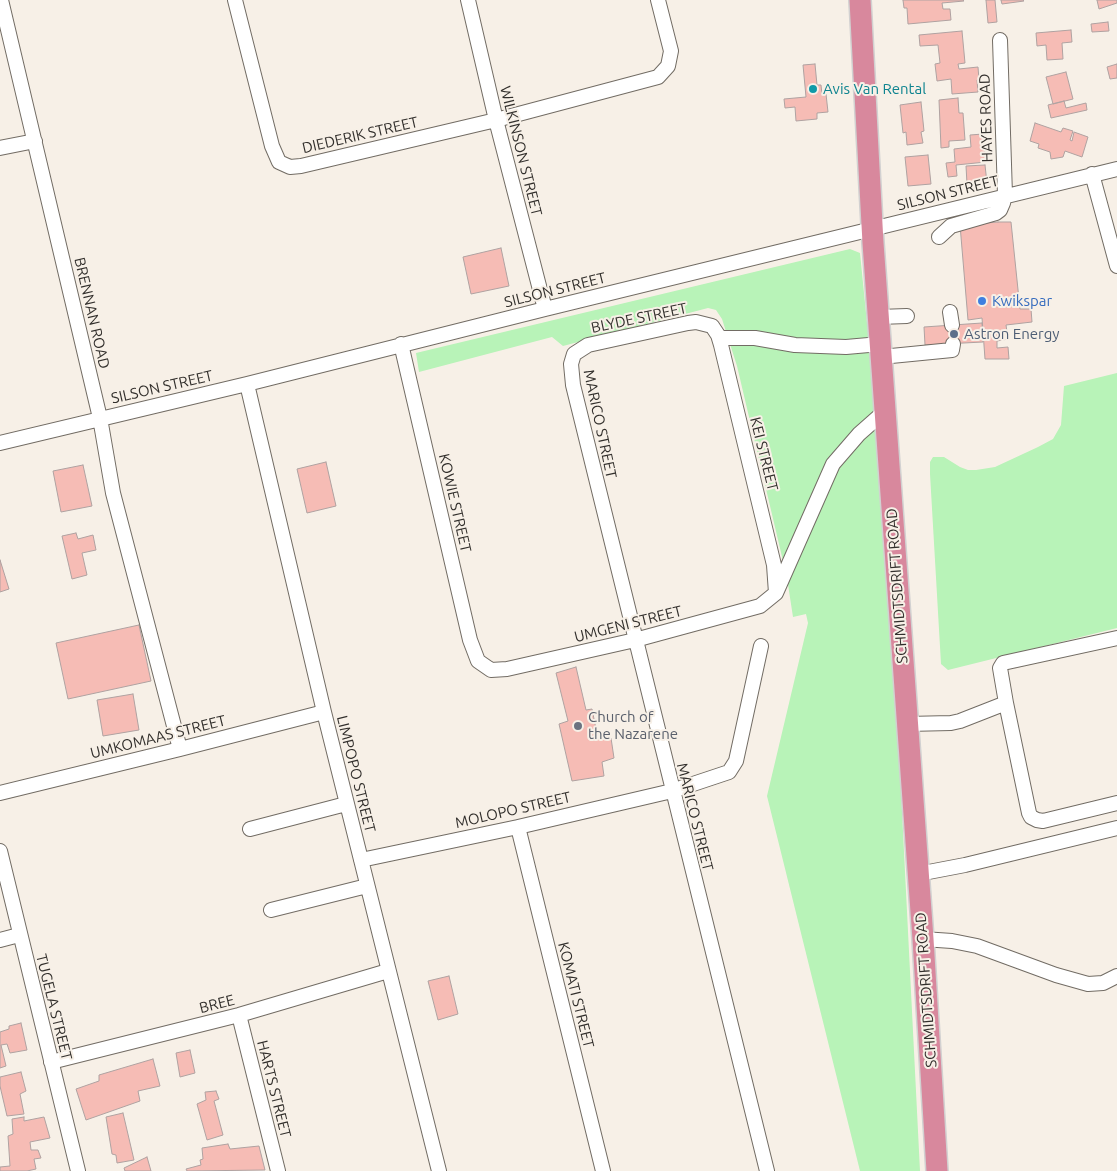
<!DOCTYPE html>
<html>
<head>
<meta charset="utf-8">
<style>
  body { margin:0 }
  canvas { display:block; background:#f7f0e7 }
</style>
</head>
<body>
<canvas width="1117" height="1171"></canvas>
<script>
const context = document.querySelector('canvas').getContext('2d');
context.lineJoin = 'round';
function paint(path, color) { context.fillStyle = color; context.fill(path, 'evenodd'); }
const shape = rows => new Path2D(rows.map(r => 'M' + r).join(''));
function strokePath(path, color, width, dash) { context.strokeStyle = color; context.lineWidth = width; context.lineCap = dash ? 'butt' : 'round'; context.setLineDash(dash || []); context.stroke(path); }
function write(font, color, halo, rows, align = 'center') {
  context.font = font + ' Ubuntu,sans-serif'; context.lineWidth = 4; context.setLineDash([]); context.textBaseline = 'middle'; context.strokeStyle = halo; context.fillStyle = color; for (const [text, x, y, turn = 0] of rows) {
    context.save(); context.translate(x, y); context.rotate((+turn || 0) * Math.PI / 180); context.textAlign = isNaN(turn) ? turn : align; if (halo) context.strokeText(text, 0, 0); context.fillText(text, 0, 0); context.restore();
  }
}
const green = shape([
  [850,249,860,253,874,393,897,712,920,1171,860,1171,767,796,808,623,806,614,793,617,787,578,737,366,722,319,716,310,708,308,563,346,552,337,419,372,416,353],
  [1117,373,1117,628,948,670,941,664,930,474,930,462,933,457,944,457,960,467,968,470,976,470,995,467,1038,447,1053,439,1061,425,1064,386]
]);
const building = shape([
  [903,0,963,0,964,1,942,3,943,9,950,9,951,20,908,24,907,8,904,8,903,0],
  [986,0,995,0,997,22,988,23,986,0],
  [1001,0,1023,0,1024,1,1002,4,1001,0],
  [1097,0,1117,0,1117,3,1099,9,1097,0],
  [1108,22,1109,31,1092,32,1091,24,1108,22],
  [1071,30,1072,42,1062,43,1063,59,1047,60,1046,45,1037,46,1036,33,1071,30],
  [962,31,965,63,958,64,959,69,978,67,979,80,977,80,978,92,952,94,951,79,937,81,935,64,940,63,938,45,920,46,919,35,962,31],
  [815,64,817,85,821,85,822,94,826,94,828,112,817,113,817,119,796,121,795,107,785,108,784,99,806,97,803,65,815,64],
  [1117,64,1117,78,1110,79,1107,67,1117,64],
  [1066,72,1073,99,1053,104,1046,77,1066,72],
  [958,98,959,113,963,113,965,140,949,141,949,147,941,148,939,100,958,98],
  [1064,101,1066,108,1086,103,1087,110,1051,118,1048,105,1064,101],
  [921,102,924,131,921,132,923,143,907,145,906,132,903,133,900,105,921,102],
  [1035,123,1061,132,1063,128,1073,131,1070,140,1072,141,1074,132,1088,137,1082,157,1065,151,1063,157,1051,159,1050,152,1038,148,1039,144,1030,141,1035,123],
  [983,134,986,162,956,165,957,176,948,177,946,163,955,162,954,149,971,147,970,135,983,134],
  [928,155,931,184,908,186,905,157,928,155],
  [985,165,987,183,967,184,966,166,985,165],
  [998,222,1011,222,1020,309,1031,309,1032,322,1006,325,1008,339,997,341,997,348,1008,347,1009,359,985,359,982,318,968,320,960,225,998,222],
  [501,248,509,286,471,294,463,257,501,248],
  [982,323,983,342,925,345,924,327,982,323],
  [326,462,336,506,307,513,297,469,326,462],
  [83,465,92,506,61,512,53,471,83,465],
  [76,533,78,539,93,535,96,550,82,553,87,575,72,579,62,536,76,533],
  [0,560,9,589,0,592,0,560],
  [139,625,151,681,68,699,56,643,139,625],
  [576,667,586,710,592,709,596,729,611,738,614,758,602,762,604,776,572,781,559,724,568,721,556,673,576,667],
  [133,694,139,730,103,736,97,700,133,694],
  [449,976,458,1014,438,1020,428,981,449,976],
  [21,1023,27,1050,10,1053,7,1044,1,1045,6,1066,0,1068,0,1032,9,1029,9,1026,21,1023],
  [190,1050,195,1073,180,1077,176,1053,190,1050],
  [153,1059,160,1086,138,1091,140,1101,86,1120,76,1089,99,1081,99,1075,153,1059],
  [21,1072,26,1091,20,1094,24,1114,7,1116,0,1086,0,1077,21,1072],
  [216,1091,219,1099,214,1101,223,1135,207,1140,197,1104,206,1100,205,1092,216,1091],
  [123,1113,134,1160,117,1163,116,1155,112,1154,106,1117,123,1113],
  [24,1117,24,1121,44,1117,50,1138,30,1142,31,1150,38,1150,41,1158,34,1159,36,1169,27,1171,0,1171,0,1167,10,1166,8,1136,13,1134,12,1119,24,1117],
  [228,1144,230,1149,259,1146,265,1170,187,1171,186,1169,201,1165,200,1160,203,1159,202,1148,228,1144],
  [147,1157,151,1171,125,1171,124,1168,147,1157]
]);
const minor = shape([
  [1,0,100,418,113,493,180,749],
  [235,0,272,146,279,162,290,167,301,166,496,120,658,77,668,66,671,51,658,0],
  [468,0,496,120,545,309],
  [0,148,35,141],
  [1092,174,1117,266],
  [939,237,951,226,996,213,1000,210,1003,203,1005,195,1000,40],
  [950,312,952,325],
  [879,317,907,316],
  [719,338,755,338,795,345,846,347,880,344],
  [401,344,470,640,478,661,491,670,507,669,635,640,760,606,776,593,833,464,859,434,885,411],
  [881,357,952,350,953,344],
  [247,384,324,712,439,1171],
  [0,443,247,384,545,309,1117,169],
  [1006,703,1000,668,1003,663,1117,638],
  [907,724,951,723,960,721,1006,703,1029,813,1031,817,1037,820,1043,821,1117,803],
  [0,793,180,749,324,712],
  [518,827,603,1171],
  [250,829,346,804],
  [0,851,78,1171],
  [361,860,518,827,672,791,729,772,736,761,761,646],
  [918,874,965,865,1117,828],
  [271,910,367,886],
  [923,939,952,941,977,946,1056,975,1088,984,1103,983,1117,976],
  [0,940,19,935],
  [239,1015,278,1171],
  [51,1062,239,1015,388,971],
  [767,1171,573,385,571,364,574,354,588,345,688,323,696,322,712,326,718,335,721,345,774,565,776,593]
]);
const highway = shape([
  [860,0,873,243,923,939,937,1171]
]);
const markers = [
  [813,89,5,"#0f9aa8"],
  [982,301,5,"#3f7fe0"],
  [954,334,5,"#5c6f8a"],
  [578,726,5,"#6b7280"]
];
const cultureNames = [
  ["Avis Van Rental",823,89]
];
const streetNames = [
  ["HAYES ROAD",986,118,-92],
  ["DIEDERIK STREET",360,135,-13],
  ["WILKINSON STREET",521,151,76],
  ["SILSON STREET",948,193,-14],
  ["SILSON STREET",555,290,-14],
  ["BRENNAN ROAD",92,313,77],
  ["BLYDE STREET",639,318,-12],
  ["SILSON STREET",162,387,-13],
  ["MARICO STREET",600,424,78],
  ["KEI STREET",764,454,76],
  ["KOWIE STREET",455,503,77],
  ["SCHMIDTSDRIFT ROAD",897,586,-94],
  ["UMGENI STREET",628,624,-14],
  ["UMKOMAAS STREET",158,737,-14],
  ["LIMPOPO STREET",356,774,76],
  ["MOLOPO STREET",513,810,-13],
  ["MARICO STREET",695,817,76],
  ["SCHMIDTSDRIFT ROAD",926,990,-94],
  ["KOMATI STREET",576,995,76],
  ["BREE",217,1004,-14],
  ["TUGELA STREET",54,1007,76],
  ["HARTS STREET",274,1089,76]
];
const shopNames = [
  ["Kwikspar",992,301]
];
const serviceNames = [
  ["Astron Energy",964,334]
];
const worshipNames = [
  ["Church of",588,717],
  ["the Nazarene",588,734]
];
paint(green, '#b8f3b8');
paint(building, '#f6bcb5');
strokePath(building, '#afa2a1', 1);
strokePath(minor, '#726c64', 16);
strokePath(highway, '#d2d1d1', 24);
strokePath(minor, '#fff', 14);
strokePath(highway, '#d8889d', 21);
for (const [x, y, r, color] of markers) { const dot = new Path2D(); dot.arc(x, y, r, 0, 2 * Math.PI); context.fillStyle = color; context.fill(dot); strokePath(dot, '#f7f0e7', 2); }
write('15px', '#0d838f', '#f7f0e7', cultureNames, 'left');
write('15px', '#322f2c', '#f7f0e7', streetNames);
write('15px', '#366cbe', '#f7f0e7', shopNames, 'left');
write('15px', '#4e5e75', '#f7f0e7', serviceNames, 'left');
write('15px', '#5b616d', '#f7f0e7', worshipNames, 'left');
</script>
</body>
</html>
